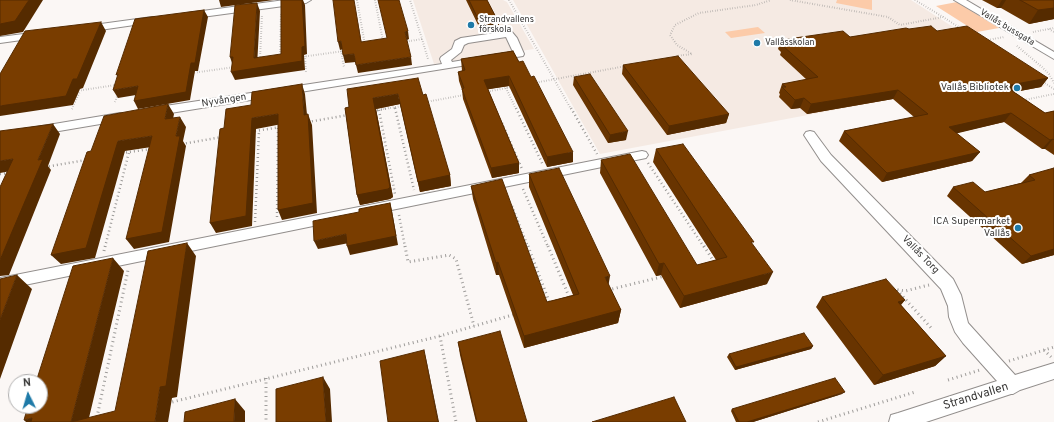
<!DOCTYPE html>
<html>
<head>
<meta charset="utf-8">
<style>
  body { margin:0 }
  #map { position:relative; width:1054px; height:422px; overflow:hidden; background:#fbf7f5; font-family:Overpass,sans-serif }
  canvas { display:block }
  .north { position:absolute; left:8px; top:374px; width:40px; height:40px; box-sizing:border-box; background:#fff; border:1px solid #b0afaf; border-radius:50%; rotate:355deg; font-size:11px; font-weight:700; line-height:16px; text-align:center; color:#393837 }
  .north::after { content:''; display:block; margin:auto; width:14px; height:18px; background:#1e7aa8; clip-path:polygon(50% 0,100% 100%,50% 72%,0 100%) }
</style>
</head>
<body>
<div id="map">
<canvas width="1054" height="422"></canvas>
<div class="north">N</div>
</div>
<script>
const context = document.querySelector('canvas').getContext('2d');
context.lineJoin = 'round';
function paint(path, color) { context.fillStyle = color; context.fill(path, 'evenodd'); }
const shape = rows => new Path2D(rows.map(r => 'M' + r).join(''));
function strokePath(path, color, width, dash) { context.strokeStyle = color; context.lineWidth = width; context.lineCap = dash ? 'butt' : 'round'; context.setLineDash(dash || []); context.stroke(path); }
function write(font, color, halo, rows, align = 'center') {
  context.font = font + ' Overpass,sans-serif'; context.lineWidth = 4; context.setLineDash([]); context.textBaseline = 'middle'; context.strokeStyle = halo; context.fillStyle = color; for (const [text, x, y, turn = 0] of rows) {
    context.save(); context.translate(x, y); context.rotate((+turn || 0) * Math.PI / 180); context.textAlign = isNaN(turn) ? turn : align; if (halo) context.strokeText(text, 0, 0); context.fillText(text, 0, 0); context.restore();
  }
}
const built = shape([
  [413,0,503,0,507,2,534,49,434,64],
  [513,0,911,0,1045,86,911,114,893,99,600,154]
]);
const green = shape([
  [837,0,872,0,872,10,836,3],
  [957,2,999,28,977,32,936,6],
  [758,27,765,33,731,38,725,32]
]);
const pathFar2 = shape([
  [357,0,365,45],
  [375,0,383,41],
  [509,0,571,109],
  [790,0,888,17,900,25,943,17,960,28],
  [915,0,943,17],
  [1049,29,1054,32],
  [1033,32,1054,28],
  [422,39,428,59],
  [988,40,1004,37],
  [404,42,422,39,410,0],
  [1017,46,1042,67,1049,74,1054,83],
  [341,51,344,67],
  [305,56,306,73],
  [676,56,692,54,677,45,670,35,675,25,699,13,756,5,771,0],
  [280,57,281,12],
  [301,57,344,51],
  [260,59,262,14],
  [192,73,235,67],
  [1043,82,1054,89],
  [534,83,626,66],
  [506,88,516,109],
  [76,91,116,85],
  [485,92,512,87],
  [1024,100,1054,94],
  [115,102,118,94],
  [426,102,464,95],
  [395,107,396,109],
  [72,109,80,91],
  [383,109,403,106]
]);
const pathFar1 = shape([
  [395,108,414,190],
  [516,108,543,165],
  [571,108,597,154],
  [379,110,395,194],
  [373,111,389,108],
  [308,122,348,115],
  [502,123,522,169],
  [255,131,281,127],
  [182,144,222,137],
  [122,153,151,149],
  [648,163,704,247],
  [45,167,86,160],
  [0,174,9,173],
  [523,189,548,247],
  [512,206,528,247],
  [399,215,405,247],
  [277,217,278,127],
  [255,222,259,131],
  [105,247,129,152]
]);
const path = shape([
  [405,246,408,262,449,255,456,259,474,326],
  [528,246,550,304],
  [548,246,570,299],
  [704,246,714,262],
  [104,251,105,246],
  [893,289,905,291,929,285],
  [608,290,665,276],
  [897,290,933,330],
  [440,336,456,422],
  [1044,350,1051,357],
  [1009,361,1054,347],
  [266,378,266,422],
  [948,380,980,370],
  [168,403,440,336,516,314],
  [97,417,128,270],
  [818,422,915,392]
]);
const minor = shape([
  [285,0,311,0,306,3,187,19,182,16,187,13,285,0],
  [954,0,966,0,1054,52,1054,59,954,0],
  [152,17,155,18,157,20,155,22,86,32,81,29,86,26,152,17],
  [508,31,512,32,517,38,524,54,523,56,152,116,148,115,146,112,148,109,152,108,442,64,440,59,441,57,452,49,455,41,461,38,508,31],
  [506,37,513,52,452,62,451,60,461,52,464,45,468,43,506,37],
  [39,32,43,33,44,35,43,37,0,43,0,37,39,32],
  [120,113,124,114,126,117,124,120,0,141,0,133,120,113],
  [810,131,814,132,831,155,953,279,961,295,968,323,1015,375,1054,363,1054,379,1020,390,1013,394,1011,394,926,422,889,422,891,415,898,413,997,381,963,343,955,332,949,317,948,306,941,289,821,161,804,135,806,132,810,131],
  [642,151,646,152,648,155,646,158,0,290,0,278,642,151]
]);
const wall = shape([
  [466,0,487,0,499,23,499,31,482,33],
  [982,0,1054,0,1054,19,1029,24,1001,8,997,8],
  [909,29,937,31,1048,78,1041,87,1014,92,1045,113,1054,111,1054,155,1045,149,1042,149,1004,122,956,133,980,152,972,161,882,182,839,141,844,131,914,117,893,99,807,114,800,108,791,109,779,97,780,94,779,93,782,84,807,80,780,55,781,52,778,49,781,40,850,37],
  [513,51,573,162,547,167,509,86,488,89,519,163,519,173,492,178,463,99,462,90,459,81,458,72,462,71,461,59],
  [623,65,729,114,726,123,667,135,622,74],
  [574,77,626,140,608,143,573,85],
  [423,95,450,175,451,186,420,192,400,104,376,109,393,197,390,199,360,205,357,195,345,108],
  [656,149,752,244,767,284,680,308,661,275,656,276,600,173,601,160,697,265,716,260,653,162],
  [1054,169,1054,255,1022,264,947,196,953,187,985,192,1021,183,1029,175],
  [529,174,608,285,621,310,618,323,524,348,499,275,496,275,473,199,471,186,547,302,573,295,529,187],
  [822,297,905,300,901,305,946,356,935,366,874,385,816,307],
  [458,342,527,422,476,422,460,355],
  [813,346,811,349,735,370,727,357,729,354],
  [842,394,753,422,736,422,731,411,732,409]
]);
const shadedWall = shape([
  [29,0,43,0,23,32,0,36,0,24],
  [219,0,274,0,221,7],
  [302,0,303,0,305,5,307,54,304,55,305,70,235,80,231,72,302,47],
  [354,0,363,50,361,42],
  [1002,0,1006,0,1001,8,997,8],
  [257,3,260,11,257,66,254,58],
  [1054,8,1054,19,1029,24,1038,10],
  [204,10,208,17,198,71,195,71,190,100,138,109,134,101,191,63],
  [101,22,106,31,83,88,80,89,73,105,0,116,0,106,73,79],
  [499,23,499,31,482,33,481,25],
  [408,31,409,39,407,40,405,32],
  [341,41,343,49,340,50,338,42],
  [354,54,356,62,345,63,343,55],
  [230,57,233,57,233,66],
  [411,57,412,65,358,73,356,65],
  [509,76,509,86,484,90,484,80],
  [1048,78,1041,87,999,95,1005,86],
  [302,84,305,94,308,125,304,115],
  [138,86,142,94,118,98,113,90],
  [898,90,893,99,807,114,811,104],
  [398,94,400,104,376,109,393,197,390,199,360,205,357,195,373,98],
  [804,98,800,108,791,109,795,100],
  [168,104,174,114,171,129,165,119],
  [1011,113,1004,122,942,137,949,127],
  [278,114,282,124,256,129,252,226,216,233,210,223,252,118],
  [308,114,312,125,317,213,282,220,278,210],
  [729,114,726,123,667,135,669,126],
  [180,117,186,127,183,141,186,146,169,242,134,249,126,239,176,136],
  [53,124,60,134,48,166,51,170,9,275,0,276,0,260,38,160],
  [628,131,626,140,608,143,610,135],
  [152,136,158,146,125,151,95,258,61,264,51,255,118,141],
  [1053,139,1045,149,1042,149,1050,140],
  [573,152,573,162,547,167,547,157],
  [980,152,972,161,882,182,887,173],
  [13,159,22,169,0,173,0,161],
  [519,163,519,173,492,178,491,168],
  [450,175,451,186,420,192,418,182],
  [390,203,392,211,398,245,350,255,347,246],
  [346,234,349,243,318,249,314,241],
  [187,243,196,256,177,397,172,398,168,422,155,422,160,387],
  [1054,249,1054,255,1022,264,1031,256],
  [113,258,124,271,88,422,71,422],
  [498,262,499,275,496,275,496,263],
  [664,263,661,275,656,276,659,264],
  [773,272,767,284,680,308,684,296],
  [17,275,32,289,0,379,0,320],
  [610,276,608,288,605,277],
  [905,300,896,310,898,302],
  [621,310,618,323,524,348,524,336],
  [813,346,811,349,735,370,736,367],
  [424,350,427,363,439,422,438,422],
  [946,356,935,366,874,385,883,375],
  [323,377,330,389,332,422,326,422],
  [845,392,842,394,753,422,747,422],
  [235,399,245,411,245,422,234,422],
  [32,418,38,422,26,422,24,420]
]);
const building = shape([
  [0,0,29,0,15,21,0,24,0,0],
  [281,0,302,0,305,46,302,47,302,61,231,72,233,57,230,57,235,5,257,3,254,58,281,54,281,0],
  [333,0,354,0,361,42,387,38,378,0,399,0,408,31,405,32,411,57,356,65,354,54,343,55,341,41,338,42,333,0],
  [469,0,487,0,499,23,481,25,469,0],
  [1020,0,1054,0,1054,8,1038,10,1020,0],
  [204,10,195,63,191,63,186,92,134,101,138,86,113,90,118,74,116,75,135,19,204,10],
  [101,22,77,79,73,79,66,96,0,106,0,74,25,31,101,22],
  [931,26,937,31,967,26,1048,78,1005,86,1045,113,1054,111,1054,140,1053,139,1050,140,1011,113,949,127,980,152,887,173,844,131,928,114,898,90,811,104,804,98,795,100,782,87,786,87,782,84,818,77,783,46,786,45,781,40,843,31,850,37,906,28,909,29,931,26],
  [513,51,519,62,523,61,531,77,534,76,573,152,547,157,509,76,484,80,519,163,491,168,462,89,464,88,458,72,465,70,461,59,513,51],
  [678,56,729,114,669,126,623,65,678,56],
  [590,74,628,131,610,135,574,77,590,74],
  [418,78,423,95,426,94,450,175,418,182,398,94,373,98,390,187,388,189,357,195,345,108,349,107,347,89,418,78],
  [302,84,304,115,308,114,313,203,278,210,278,114,252,118,246,216,210,223,220,129,224,128,226,109,251,105,252,92,302,84],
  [168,104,165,119,180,117,176,136,180,136,162,232,126,239,152,136,118,141,86,248,51,255,87,152,91,151,104,116,168,104],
  [53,124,38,160,43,159,0,260,0,187,13,159,0,161,0,131,53,124],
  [683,144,754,242,751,242,773,272,684,296,664,263,659,264,601,160,630,154,697,265,727,257,656,149,683,144],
  [559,168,610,276,605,277,621,310,524,336,498,262,496,263,471,186,502,179,547,302,579,294,529,174,559,168],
  [1054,168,1054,249,1031,256,953,187,973,182,985,192,1035,180,1029,175,1054,168],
  [390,203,396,236,347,246,346,234,314,241,313,221,359,212,359,209,390,203],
  [187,243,166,386,160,387,155,422,31,422,32,418,24,420,28,406,40,406,40,382,36,382,73,266,113,258,71,422,115,411,148,251,187,243],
  [17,275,0,320,0,279,17,275],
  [886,279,905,300,898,302,946,356,883,375,822,297,886,279],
  [500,331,527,422,477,422,458,342,500,331],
  [804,333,813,346,736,367,729,354,804,333],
  [424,350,438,422,388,422,380,361,424,350],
  [323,377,326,422,276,422,276,389,323,377],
  [835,378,845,392,747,422,739,422,732,409,835,378],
  [674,397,686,422,592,422,674,397],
  [235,399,234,422,184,422,185,412,235,399]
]);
const markers = [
  [471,25,4,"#1e7aa8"],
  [757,43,4,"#1e7aa8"],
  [1017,88,4,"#1e7aa8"],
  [1018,228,4,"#1e7aa8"]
];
const farPoinames = [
  ["Strandvallens",479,20],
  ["förskola",479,30],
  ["Vallåsskolan",765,43]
];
const farStreetnames = [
  ["Vallås bussgata",1007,28,31]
];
const poiNames = [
  ["Vallås Bibliotek",1009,88],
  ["ICA Supermarket",1010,222],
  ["Vallås",1010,234]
];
const streetNames = [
  ["Nyvången",224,101,-9],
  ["Vallås Torg",920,255,46]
];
const nearStreetnames = [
  ["Strandvallen",976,397,-17]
];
paint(built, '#f5eae3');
paint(green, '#fccba9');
strokePath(minor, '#928e8c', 2);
strokePath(pathFar2, '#9e9c9a', 2, [0.5, 2]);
strokePath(pathFar1, '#9e9c9a', 2.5, [1, 3]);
strokePath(path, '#9e9c9a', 3, [1, 3.5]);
paint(minor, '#fff');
paint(wall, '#683400');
paint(shadedWall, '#552b00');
paint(building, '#793d00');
strokePath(building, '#552b00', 1);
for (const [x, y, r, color] of markers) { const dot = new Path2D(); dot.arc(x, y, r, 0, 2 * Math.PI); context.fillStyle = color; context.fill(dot); strokePath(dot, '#fff', 1.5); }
write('9px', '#393837', '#fff', farPoinames, 'left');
write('9px', '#393837', '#fff', farStreetnames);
write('10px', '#393837', '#fff', poiNames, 'right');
write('10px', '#393837', '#fff', streetNames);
write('12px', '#393837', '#fff', nearStreetnames);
</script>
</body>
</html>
